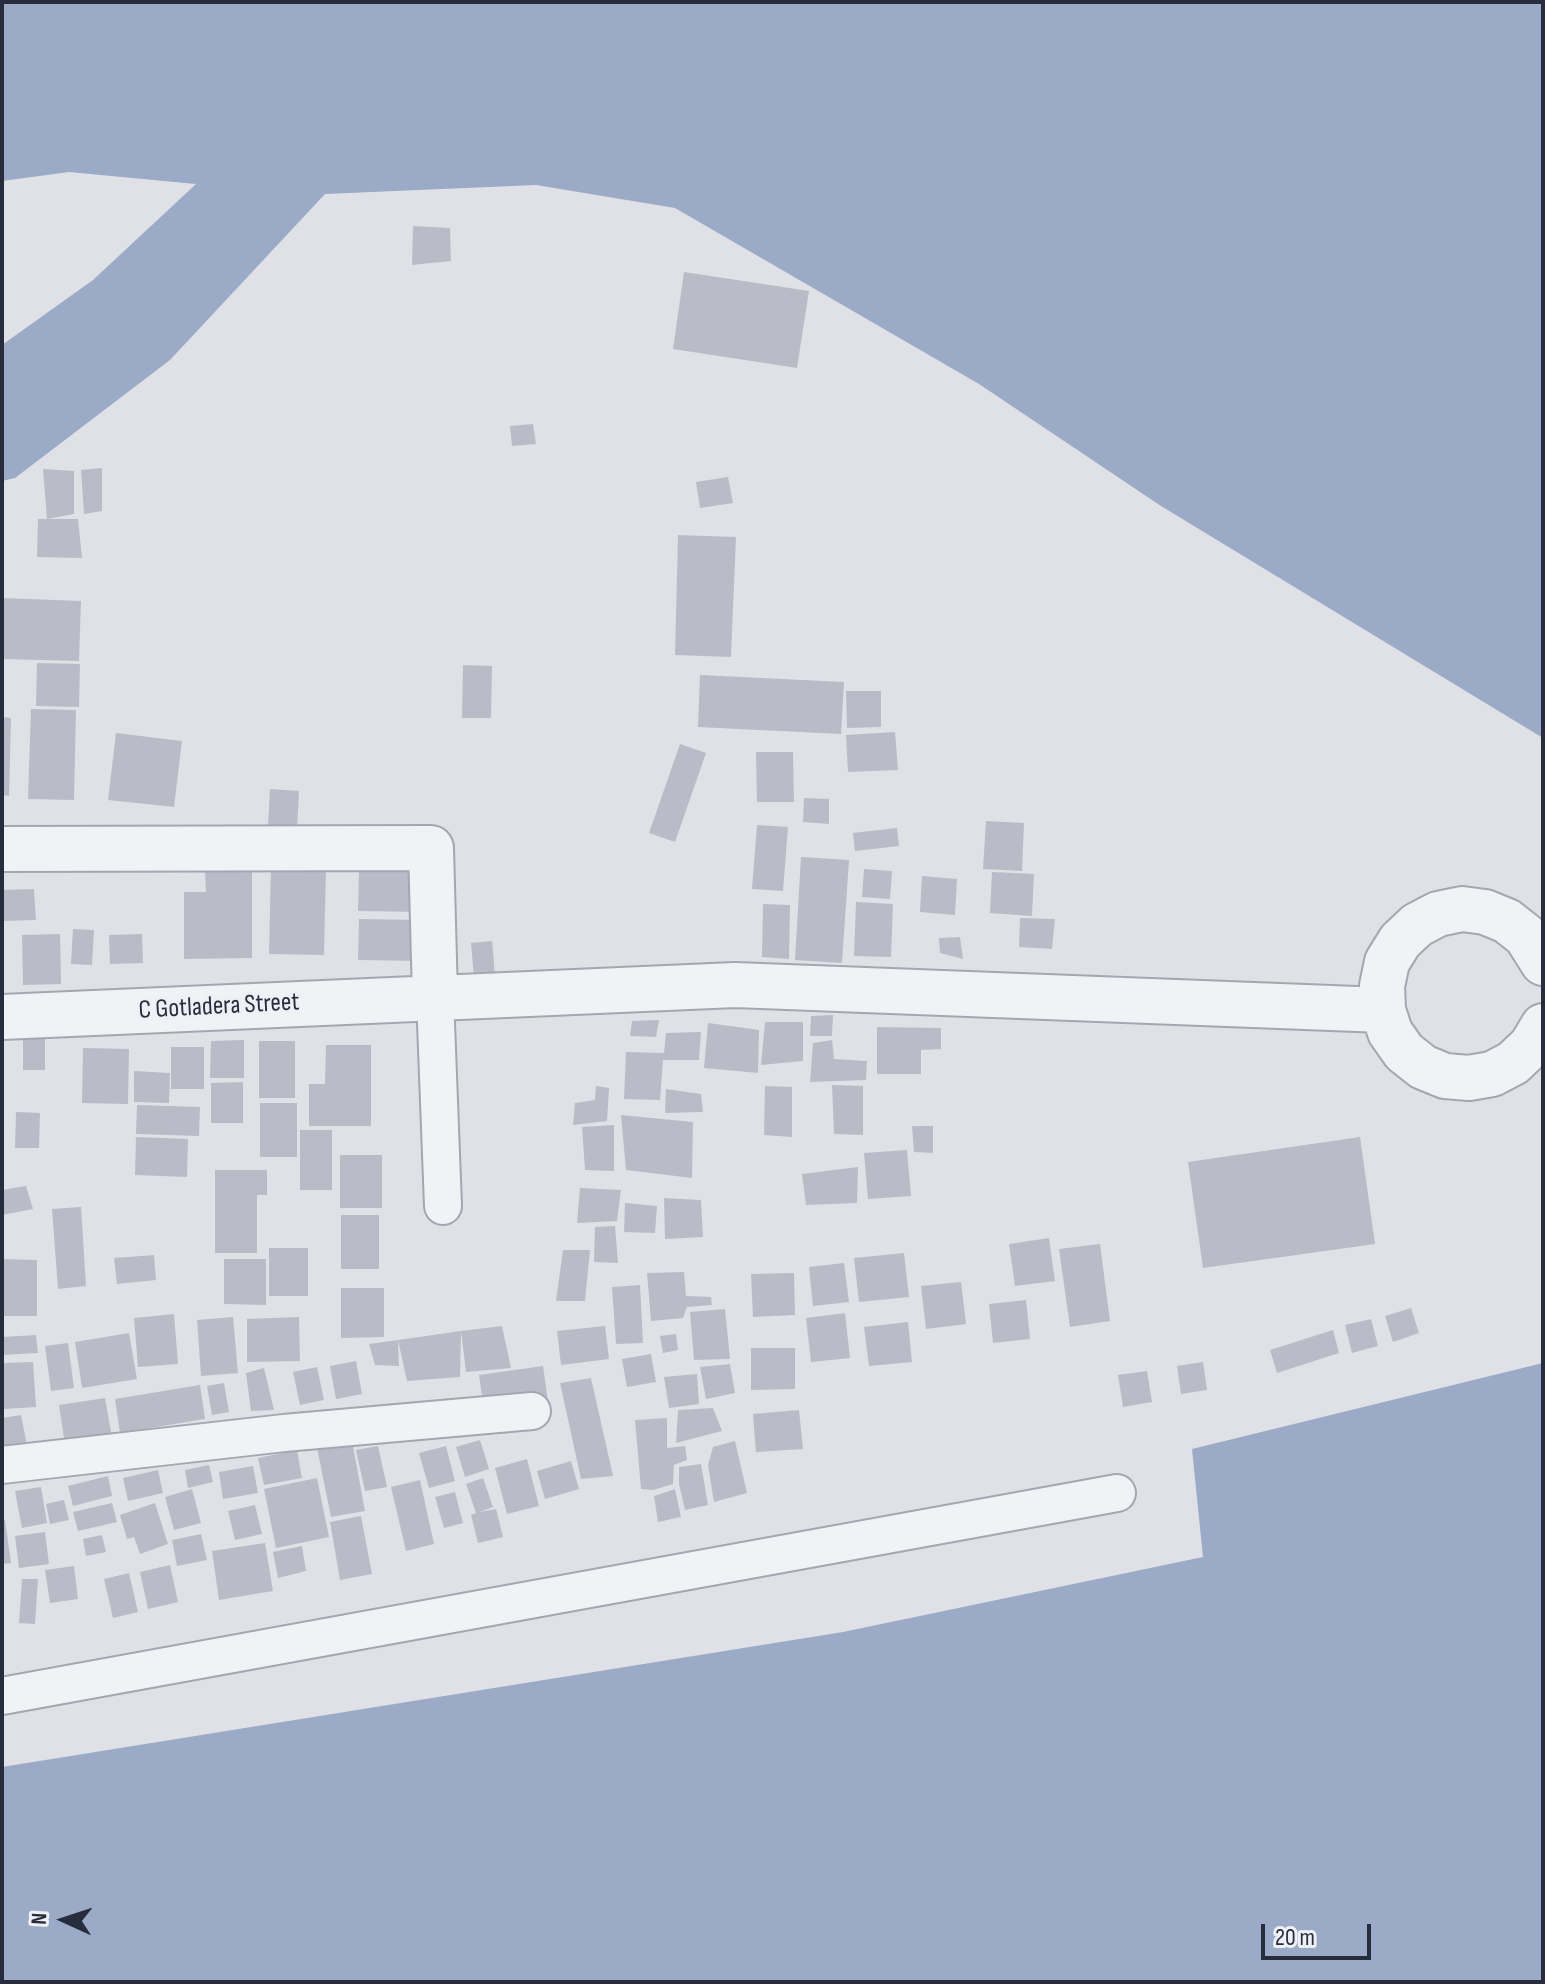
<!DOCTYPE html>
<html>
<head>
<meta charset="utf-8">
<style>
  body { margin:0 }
  #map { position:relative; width:1545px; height:1984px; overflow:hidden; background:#dfe1e7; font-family:"Sofia Sans Condensed",sans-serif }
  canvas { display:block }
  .frame { position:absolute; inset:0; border:4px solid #282d3d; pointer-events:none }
  .north { position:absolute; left:24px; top:1880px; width:80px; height:80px; -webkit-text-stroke:6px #eef0f5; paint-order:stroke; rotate:273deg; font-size:22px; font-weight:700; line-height:32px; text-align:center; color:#282d3d }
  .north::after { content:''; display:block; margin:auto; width:28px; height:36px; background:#282d3d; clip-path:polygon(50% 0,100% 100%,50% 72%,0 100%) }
  .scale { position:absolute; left:1261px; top:1924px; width:110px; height:36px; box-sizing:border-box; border:4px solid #282d3d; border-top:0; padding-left:10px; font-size:24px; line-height:28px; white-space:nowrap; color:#282d3d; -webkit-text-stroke:6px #eef0f5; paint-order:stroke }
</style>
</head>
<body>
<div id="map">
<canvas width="1545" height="1984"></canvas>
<div class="frame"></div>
<div class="north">N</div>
<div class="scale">20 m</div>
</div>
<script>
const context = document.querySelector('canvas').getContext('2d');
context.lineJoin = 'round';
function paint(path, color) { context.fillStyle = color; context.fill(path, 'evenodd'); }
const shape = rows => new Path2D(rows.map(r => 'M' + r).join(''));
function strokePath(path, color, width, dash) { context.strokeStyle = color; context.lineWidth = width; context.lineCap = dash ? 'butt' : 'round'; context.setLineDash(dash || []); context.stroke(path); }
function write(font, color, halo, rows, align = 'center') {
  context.font = font + ' "Sofia Sans Condensed",sans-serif'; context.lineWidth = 6; context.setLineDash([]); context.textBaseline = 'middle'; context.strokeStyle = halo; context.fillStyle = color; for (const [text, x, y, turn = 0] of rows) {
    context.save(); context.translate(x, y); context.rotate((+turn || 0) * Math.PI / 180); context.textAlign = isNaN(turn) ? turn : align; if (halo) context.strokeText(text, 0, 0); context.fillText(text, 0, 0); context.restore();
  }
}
const water = shape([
  [2,2,1543,2,1543,738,1161,506,979,384,675,208,536,185,325,194,170,360,15,478,2,481,2,345,93,280,196,184,69,172,2,181],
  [1543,1363,1543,1982,2,1982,2,1767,843,1632,1203,1557,1192,1449]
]);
const building = shape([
  [413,226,450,228,451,261,412,265],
  [684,272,809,291,797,368,673,349],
  [533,424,536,444,512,446,510,426],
  [102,468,102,511,84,514,81,470],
  [43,469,74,471,74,514,47,519],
  [728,477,733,503,700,508,696,482],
  [38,519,78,519,82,558,37,557],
  [678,535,736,537,731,657,675,655],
  [2,598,81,601,79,661,2,659],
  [37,663,80,664,79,707,36,706],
  [463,665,492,666,491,718,462,718],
  [700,675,844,682,841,734,698,727],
  [846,691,881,691,881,727,847,728],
  [31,709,76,710,74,800,28,799],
  [2,717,11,718,9,796,2,795],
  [895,732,898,770,848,772,846,735],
  [116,733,182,741,174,807,108,800],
  [680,744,706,753,675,842,649,833],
  [756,752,793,752,794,802,757,802],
  [270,789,299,791,297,829,268,827],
  [804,798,829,799,829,824,803,822],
  [986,821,1024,823,1022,871,983,869],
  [757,825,788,827,783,891,752,889],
  [897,828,899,846,855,851,853,833],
  [801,857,849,860,842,963,795,960],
  [271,865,326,866,324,955,269,954],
  [864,869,892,871,890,899,862,897],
  [359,870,421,872,421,912,358,911],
  [205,871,252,871,252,958,184,959,184,892,206,892],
  [992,872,1034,874,1032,916,990,913],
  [922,876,957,879,955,915,920,912],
  [34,889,36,920,2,921,2,890],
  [856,902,893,904,891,957,854,956],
  [763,904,790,905,789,959,762,957],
  [1020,918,1055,919,1052,949,1019,947],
  [359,919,423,920,422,961,358,960],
  [73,929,94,930,92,965,71,964],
  [60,934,61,984,23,985,22,935],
  [142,934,143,963,110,964,109,935],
  [960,937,963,959,940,953,939,938],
  [492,941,495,976,474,978,471,943],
  [833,1015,832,1036,810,1036,811,1016],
  [659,1020,656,1037,630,1036,632,1021],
  [765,1022,803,1022,803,1061,761,1065],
  [708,1023,759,1030,758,1073,704,1068],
  [877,1027,941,1028,941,1049,921,1050,921,1074,877,1074],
  [701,1032,699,1060,663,1060,660,1100,624,1099,626,1052,664,1053,666,1033],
  [23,1036,45,1036,45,1070,23,1070],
  [244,1040,244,1078,210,1078,211,1041],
  [832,1040,834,1059,867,1061,866,1080,810,1082,813,1043],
  [259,1041,295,1041,295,1098,259,1098],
  [326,1045,371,1045,371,1126,309,1126,309,1084,325,1084],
  [171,1047,204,1047,204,1089,171,1089],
  [83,1048,129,1049,128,1104,82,1103],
  [134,1071,170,1073,169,1103,134,1102],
  [243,1082,243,1123,211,1123,211,1083],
  [832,1085,863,1086,863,1135,834,1134],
  [596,1086,609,1088,607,1121,573,1125,575,1103,595,1100],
  [765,1086,792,1087,792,1137,764,1135],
  [666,1089,701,1094,703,1112,665,1113],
  [260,1103,297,1103,297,1157,260,1157],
  [137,1105,200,1107,199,1136,136,1134],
  [16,1112,40,1113,39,1148,15,1148],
  [621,1115,693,1122,692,1178,626,1170],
  [614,1125,614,1171,585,1170,582,1127],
  [912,1126,933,1126,933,1153,914,1152],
  [300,1130,332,1130,332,1190,300,1190],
  [136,1137,188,1139,187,1177,135,1175],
  [1360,1137,1375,1244,1203,1268,1188,1162],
  [907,1150,911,1196,868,1199,864,1153],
  [340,1155,382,1155,382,1208,340,1208],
  [858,1167,857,1203,806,1205,802,1174],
  [215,1170,267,1170,267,1195,257,1195,257,1253,215,1253],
  [26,1186,33,1209,2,1215,2,1190],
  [580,1188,621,1190,617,1221,577,1223],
  [664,1198,701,1200,703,1237,665,1239],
  [625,1203,657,1206,655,1233,624,1232],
  [81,1207,86,1286,58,1289,52,1209],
  [341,1215,379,1215,379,1269,341,1269],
  [615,1226,618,1263,594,1262,595,1227],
  [1049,1238,1055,1281,1015,1286,1009,1244],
  [1100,1244,1110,1321,1070,1327,1059,1249],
  [269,1248,308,1248,308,1296,269,1296],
  [563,1250,590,1250,585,1301,556,1301],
  [904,1253,909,1297,859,1302,854,1258],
  [154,1255,156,1280,117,1284,114,1258],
  [3,1259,37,1260,37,1316,3,1316],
  [224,1259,266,1259,266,1305,224,1304],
  [844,1263,849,1302,813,1306,809,1267],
  [684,1272,686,1296,711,1297,712,1305,687,1307,683,1318,651,1321,647,1273],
  [794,1273,795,1315,753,1317,751,1274],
  [961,1282,966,1324,926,1329,921,1286],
  [640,1285,643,1343,616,1344,612,1287],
  [341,1288,384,1288,384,1337,341,1338],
  [1026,1300,1030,1339,993,1343,989,1304],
  [1411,1308,1419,1333,1393,1342,1385,1316],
  [725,1309,730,1359,694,1360,690,1312],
  [845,1313,850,1358,811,1362,806,1318],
  [174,1314,178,1364,138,1367,134,1318],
  [233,1317,238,1373,201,1376,197,1320],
  [299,1317,300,1361,247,1362,247,1319],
  [1371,1319,1378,1346,1352,1353,1345,1325],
  [908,1322,912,1362,869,1366,864,1327],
  [502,1326,511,1368,466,1372,461,1331],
  [605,1326,609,1359,561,1365,557,1331],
  [1333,1330,1339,1353,1277,1373,1270,1350],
  [461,1331,460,1377,407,1381,398,1340],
  [129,1333,137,1379,82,1388,75,1342],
  [676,1334,678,1350,663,1353,660,1336],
  [36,1335,38,1353,2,1355,2,1337],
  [398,1340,399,1366,375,1365,369,1344],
  [68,1343,74,1388,51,1391,45,1346],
  [751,1348,795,1348,795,1389,751,1390],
  [651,1354,656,1382,627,1387,622,1359],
  [356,1361,362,1394,336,1399,330,1366],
  [33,1362,36,1407,4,1409,2,1363],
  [1203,1362,1207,1390,1181,1394,1177,1366],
  [730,1364,735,1393,706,1399,700,1367],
  [543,1366,548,1401,484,1410,479,1375],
  [317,1367,324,1400,300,1405,293,1372],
  [264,1368,274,1410,251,1411,246,1373],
  [1147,1371,1152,1402,1123,1407,1118,1375],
  [697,1374,699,1404,669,1408,664,1377],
  [591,1378,613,1476,581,1479,560,1383],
  [224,1383,229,1412,212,1415,207,1386],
  [200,1385,205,1419,120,1433,115,1399],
  [105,1398,112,1438,65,1445,59,1405],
  [713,1408,722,1431,676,1443,678,1410],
  [799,1410,803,1449,756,1452,753,1414],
  [21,1415,28,1450,2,1455,2,1418],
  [667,1418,667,1448,685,1446,687,1460,674,1465,673,1484,653,1490,641,1489,635,1420],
  [480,1440,489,1469,465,1477,456,1447],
  [352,1441,365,1511,331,1517,317,1448],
  [735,1441,747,1493,714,1502,708,1465,713,1447],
  [378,1446,387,1487,365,1491,356,1450],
  [446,1446,455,1481,429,1488,419,1453],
  [297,1450,302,1478,264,1485,258,1458],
  [527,1459,539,1506,507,1514,495,1468],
  [571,1461,579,1489,545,1499,537,1471],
  [701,1464,708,1505,685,1510,679,1484,679,1467],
  [209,1465,213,1482,188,1488,185,1470],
  [253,1466,258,1493,223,1499,219,1472],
  [158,1470,163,1493,128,1501,123,1478],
  [108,1476,112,1496,73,1506,68,1486],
  [317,1478,329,1537,276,1548,264,1489],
  [483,1478,493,1507,479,1512,496,1509,503,1537,478,1543,471,1515,476,1513,466,1484],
  [420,1480,434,1544,406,1551,391,1487],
  [41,1487,47,1523,22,1528,15,1491],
  [192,1489,201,1523,174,1530,165,1497],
  [675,1489,681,1517,658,1522,654,1496],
  [455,1492,463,1523,444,1528,435,1497],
  [64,1500,69,1520,50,1524,46,1504],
  [112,1503,117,1522,78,1531,73,1512],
  [155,1503,168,1544,140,1554,134,1537,127,1539,120,1515],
  [255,1505,262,1534,235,1540,228,1511],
  [361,1516,372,1574,340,1580,330,1522],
  [2,1520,5,1520,11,1563,2,1564],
  [45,1532,49,1564,19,1568,15,1536],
  [201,1534,207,1560,177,1566,172,1540],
  [102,1535,106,1552,86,1556,83,1539],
  [265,1543,273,1591,219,1600,212,1551],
  [302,1546,306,1571,278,1578,273,1552],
  [170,1565,178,1602,148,1609,140,1572],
  [74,1566,78,1599,50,1603,45,1570],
  [129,1573,138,1612,113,1618,104,1579],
  [22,1579,38,1579,35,1624,19,1623]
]);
const minor = shape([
  [435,997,443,1206],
  [2,1465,284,1433,532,1411],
  [2,1696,1117,1493]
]);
const tertiary = shape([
  [2,849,431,848,435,997],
  [1543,963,1526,936,1507,921,1485,912,1462,909,1438,914,1417,925,1400,941,1387,962,1382,986,1383,1010,1390,1032,1404,1052,1423,1067,1445,1076,1469,1078,1492,1074,1513,1063,1531,1046,1543,1026],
  [2,1017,735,985,1383,1010]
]);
const streetNames = [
  ["C Gotladera Street",219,1007,-3]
];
paint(water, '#9baac6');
paint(building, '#b9bcc7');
strokePath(minor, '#a4a7b1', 40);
strokePath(tertiary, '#a4a7b1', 48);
strokePath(minor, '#f1f2f6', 36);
strokePath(tertiary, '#f1f2f6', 44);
write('26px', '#282d3d', '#eef0f5', streetNames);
</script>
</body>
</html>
